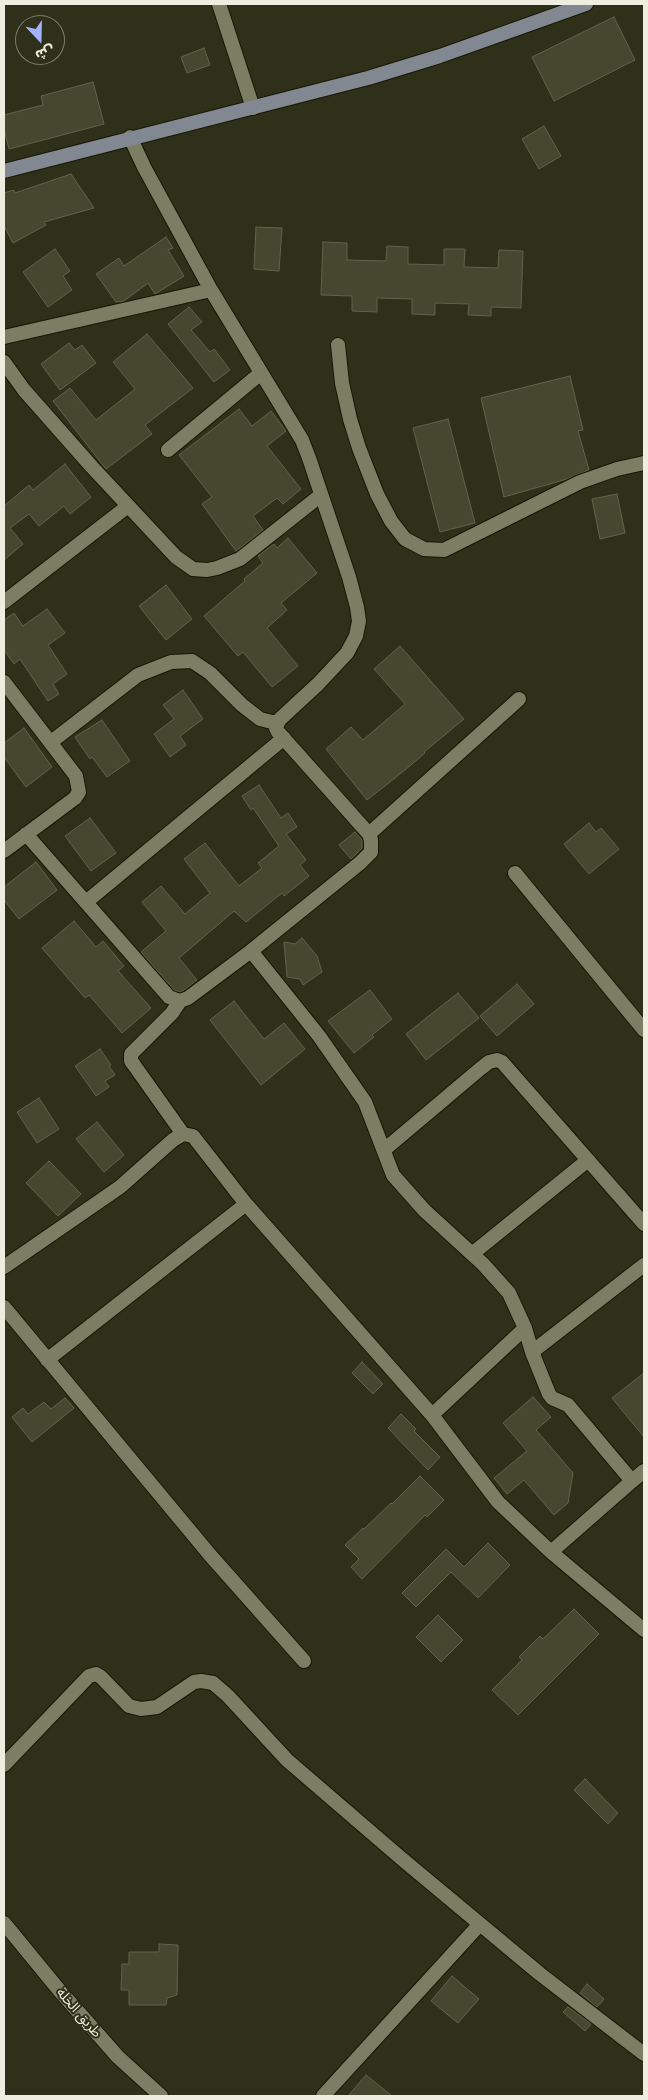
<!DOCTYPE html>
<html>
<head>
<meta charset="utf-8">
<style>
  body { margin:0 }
  #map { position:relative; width:648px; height:2100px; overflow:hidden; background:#2f3019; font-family:"Roboto Serif","Noto Sans Arabic",serif }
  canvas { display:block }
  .frame { position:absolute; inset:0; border:5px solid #edeee0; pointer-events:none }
  .north { position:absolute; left:15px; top:15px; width:50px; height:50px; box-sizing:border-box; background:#2f3019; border:1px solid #7b7c69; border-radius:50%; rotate:159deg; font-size:14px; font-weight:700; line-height:20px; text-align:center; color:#edeee0 }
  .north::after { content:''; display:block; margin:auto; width:18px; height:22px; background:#a3b2fd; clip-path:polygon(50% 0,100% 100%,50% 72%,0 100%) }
</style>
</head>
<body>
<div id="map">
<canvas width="648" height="2100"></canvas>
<div class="frame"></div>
<div class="north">ش</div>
</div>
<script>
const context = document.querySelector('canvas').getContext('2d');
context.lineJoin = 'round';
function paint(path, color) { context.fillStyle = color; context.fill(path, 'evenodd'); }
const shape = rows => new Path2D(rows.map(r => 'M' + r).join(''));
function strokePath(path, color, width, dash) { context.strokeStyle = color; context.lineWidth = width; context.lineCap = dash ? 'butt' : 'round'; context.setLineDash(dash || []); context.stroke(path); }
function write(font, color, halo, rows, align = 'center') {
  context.font = font + ' "Roboto Serif","Noto Sans Arabic",serif'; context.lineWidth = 4; context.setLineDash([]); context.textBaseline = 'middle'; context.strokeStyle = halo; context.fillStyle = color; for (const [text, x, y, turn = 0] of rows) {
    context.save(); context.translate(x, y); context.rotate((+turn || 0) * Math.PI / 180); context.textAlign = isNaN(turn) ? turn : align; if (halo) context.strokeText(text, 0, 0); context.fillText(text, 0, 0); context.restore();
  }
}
const building = shape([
  [614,17,635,60,554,101,532,57,614,17],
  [204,48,210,65,187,73,181,57,204,48],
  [93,82,104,124,9,149,4,129,4,115,43,105,41,96,93,82],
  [544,126,561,156,539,169,522,139,544,126],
  [71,174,94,208,44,222,46,225,13,243,4,226,4,193,14,190,15,193,71,174],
  [256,227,282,228,279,271,254,269,256,227],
  [166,237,173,248,168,250,184,276,155,294,148,283,124,301,116,302,96,274,119,258,124,266,166,237],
  [323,242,347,243,347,260,386,261,387,246,408,247,408,264,444,265,444,249,465,249,464,267,498,268,499,250,523,251,521,308,491,307,491,316,468,315,469,304,435,303,435,315,412,314,412,299,377,298,377,312,352,311,352,296,321,295,323,242],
  [55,249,70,271,63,276,72,290,48,307,23,272,55,249],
  [189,307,202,322,191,330,210,352,214,349,230,370,214,382,168,324,189,307],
  [147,334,193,388,145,425,152,434,106,469,53,401,70,388,96,420,135,389,113,362,147,334],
  [69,343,75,350,82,345,96,363,60,390,41,364,69,343],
  [570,376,583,430,578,431,589,470,567,479,504,497,481,398,570,376],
  [239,409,252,426,271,411,286,431,267,446,301,489,283,504,277,498,253,516,263,530,236,551,202,504,212,497,179,455,239,409],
  [448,419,475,523,440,532,413,428,448,419],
  [65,464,91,497,70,514,64,506,39,526,29,514,10,528,23,544,4,560,4,506,29,485,33,490,65,464],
  [617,494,625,533,600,539,592,499,617,494],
  [288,538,317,573,281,603,287,610,267,628,298,666,272,687,243,652,238,656,204,616,245,581,244,579,263,563,258,556,274,544,277,548,288,538],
  [166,585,192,619,166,640,139,606,166,585],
  [47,609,65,633,48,645,67,674,53,684,59,694,48,701,20,659,14,664,4,650,4,620,14,613,23,626,47,609],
  [400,646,464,719,424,752,425,753,405,770,367,800,326,749,351,727,363,740,405,704,374,669,400,646],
  [183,690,203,719,180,736,186,745,170,757,154,734,174,719,163,705,183,690],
  [102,720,130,761,107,777,92,757,90,759,75,737,102,720],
  [24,728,52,767,26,787,4,757,4,743,24,728],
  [259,785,281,818,288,813,297,827,286,834,306,860,300,865,309,876,284,896,282,893,246,922,234,911,179,958,197,980,184,990,180,992,174,990,141,952,166,931,142,902,161,886,185,914,210,893,184,859,205,843,239,886,262,868,258,863,279,846,253,808,251,810,242,796,259,785],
  [90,818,116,853,91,871,65,836,90,818],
  [589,823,596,832,601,828,619,849,589,874,564,844,589,823],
  [355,832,362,840,362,848,351,859,339,845,355,832],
  [36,862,57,890,19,919,4,900,4,887,36,862],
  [74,921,96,947,103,941,124,966,118,971,151,1008,122,1033,89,995,85,998,42,948,74,921],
  [302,938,317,956,322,972,303,985,300,979,287,977,284,942,295,944,302,938],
  [517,984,534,1004,497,1036,480,1016,517,984],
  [370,990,392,1019,372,1035,374,1037,354,1053,328,1021,370,990],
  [458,993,479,1018,426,1060,406,1034,458,993],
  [234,1001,264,1039,284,1023,305,1049,261,1085,210,1020,234,1001],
  [100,1049,111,1065,109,1066,115,1075,105,1081,109,1087,96,1096,75,1066,100,1049],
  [39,1098,59,1129,37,1143,17,1112,39,1098],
  [97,1122,124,1155,104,1172,76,1139,97,1122],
  [49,1161,81,1194,58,1216,26,1183,49,1161],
  [362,1362,383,1384,373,1394,352,1373,362,1362],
  [644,1373,644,1437,612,1398,644,1373],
  [533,1397,551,1417,536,1430,573,1473,568,1503,554,1515,524,1480,507,1494,494,1478,527,1451,503,1423,533,1397],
  [65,1398,74,1408,32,1442,12,1417,23,1408,28,1414,44,1402,51,1409,65,1398],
  [401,1414,416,1429,414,1431,440,1457,428,1470,388,1428,401,1414],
  [420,1476,444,1500,427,1517,425,1515,362,1579,351,1567,359,1559,345,1545,363,1528,364,1529,391,1503,392,1504,420,1476],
  [488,1543,510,1565,478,1598,451,1572,416,1607,402,1593,446,1549,464,1567,488,1543],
  [574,1609,599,1634,518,1715,492,1690,522,1660,519,1657,540,1636,543,1639,574,1609],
  [438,1615,463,1640,441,1662,416,1637,438,1615],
  [585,1779,618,1813,608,1824,574,1790,585,1779],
  [159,1944,178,1945,177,1995,167,1998,166,2005,129,2005,129,1990,121,1990,122,1964,129,1964,129,1952,159,1952,159,1944],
  [452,1976,479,1999,458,2023,431,2001,452,1976],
  [587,1984,604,1999,597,2007,580,1993,587,1984],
  [568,2007,591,2024,585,2031,563,2012,568,2007],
  [366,2075,392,2096,348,2096,366,2075]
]);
const minor = shape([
  [219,4,253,108],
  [4,337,211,290],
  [338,345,342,383,350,419,359,448,377,494,391,521,405,539,424,549,444,550,580,482,617,469,644,463],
  [4,362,24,390,92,467,176,557,193,569,207,570,217,568,240,559,321,495],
  [168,450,261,373],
  [4,602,128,506],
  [4,682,76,776,79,792,75,798,4,851],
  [51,742,138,675,171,662,192,661,210,673,242,705,260,719,276,723],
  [26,834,169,997,180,1001,188,998,251,951,360,863,371,852,371,840,369,834,278,732,276,728,279,720,318,684,347,653,356,636,359,621,357,607,349,577,309,458,302,440,211,290,144,167,130,137],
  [369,834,519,699],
  [515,873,644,1030],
  [86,902,284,738],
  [251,951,319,1036,365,1102,393,1175,424,1210,483,1264,509,1293,525,1328,532,1352,549,1394,552,1398,568,1405,632,1481,551,1552],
  [180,1001,172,1013,131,1054,131,1061,134,1065,183,1134],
  [384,1150,480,1069,489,1062,497,1060,502,1062,644,1224],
  [472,1254,588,1160],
  [4,1267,120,1187,173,1140,183,1134,193,1136,246,1204,432,1415,498,1502,551,1552,644,1630],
  [4,1307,210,1555,304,1661],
  [532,1352,644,1265],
  [47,1360,246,1204],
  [432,1415,525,1328],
  [632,1481,644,1471],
  [4,1765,89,1676,96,1674,101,1677,129,1706,141,1709,157,1707,194,1682,201,1681,213,1683,228,1696,287,1760,402,1859,540,1974,644,2054],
  [323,2096,480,1924]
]);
const tertiary = shape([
  [4,1923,59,1990,118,2057,161,2096]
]);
const secondary = shape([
  [4,171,368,78,440,56,586,4]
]);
const streetNames = [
  ["طريق الخلة",79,2013,49]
];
paint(building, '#46472f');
strokePath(building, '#61634a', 1);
strokePath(minor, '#171803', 16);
strokePath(tertiary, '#171803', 16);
strokePath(secondary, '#171803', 16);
strokePath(minor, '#7c7e64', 14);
strokePath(tertiary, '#7c7e64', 14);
strokePath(secondary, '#818892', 14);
write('14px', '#edeee0', '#2f3019', streetNames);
</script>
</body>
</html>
